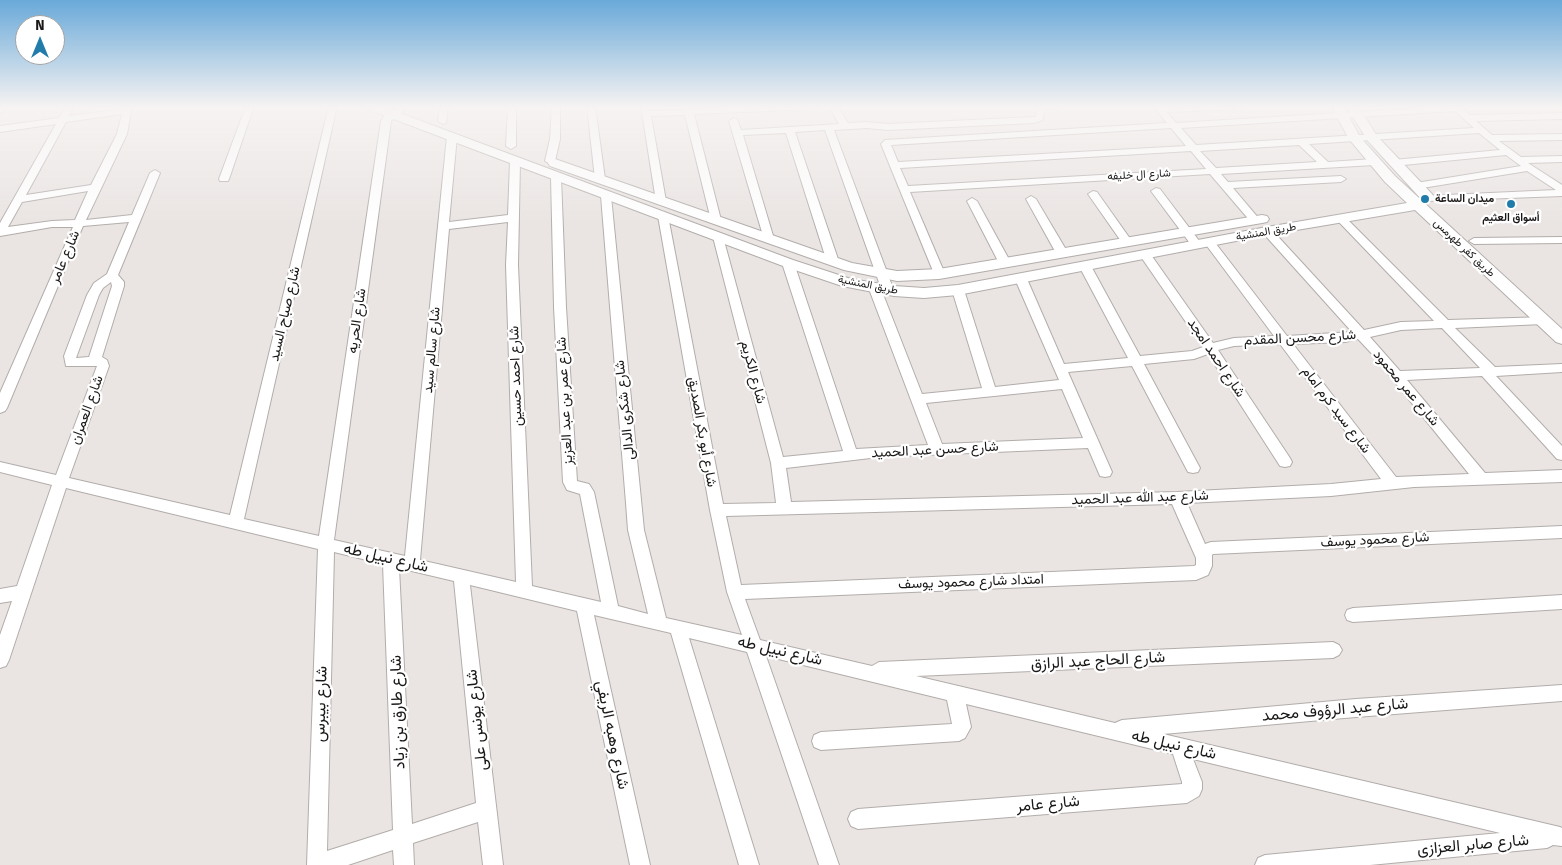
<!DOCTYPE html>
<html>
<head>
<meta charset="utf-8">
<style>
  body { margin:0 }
  #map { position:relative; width:1562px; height:865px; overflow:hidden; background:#eae5e3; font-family:"Fira Sans",sans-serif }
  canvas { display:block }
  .north { position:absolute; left:15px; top:15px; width:50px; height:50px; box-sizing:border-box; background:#fff; border:1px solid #a3a3a2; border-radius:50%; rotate:0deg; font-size:14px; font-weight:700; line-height:20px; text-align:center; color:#1a1817 }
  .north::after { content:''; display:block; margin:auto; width:18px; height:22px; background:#217caa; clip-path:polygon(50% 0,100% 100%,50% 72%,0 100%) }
</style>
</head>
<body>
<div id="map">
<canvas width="1562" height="865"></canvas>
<div class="north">N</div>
</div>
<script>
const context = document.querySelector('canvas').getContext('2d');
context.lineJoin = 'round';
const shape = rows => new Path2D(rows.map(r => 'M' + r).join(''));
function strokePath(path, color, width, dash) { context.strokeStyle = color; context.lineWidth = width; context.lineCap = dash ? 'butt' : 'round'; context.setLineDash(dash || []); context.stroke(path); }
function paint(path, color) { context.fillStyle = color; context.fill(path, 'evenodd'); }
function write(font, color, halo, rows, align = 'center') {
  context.font = font + ' "Fira Sans",Vazirmatn,sans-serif'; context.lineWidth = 4.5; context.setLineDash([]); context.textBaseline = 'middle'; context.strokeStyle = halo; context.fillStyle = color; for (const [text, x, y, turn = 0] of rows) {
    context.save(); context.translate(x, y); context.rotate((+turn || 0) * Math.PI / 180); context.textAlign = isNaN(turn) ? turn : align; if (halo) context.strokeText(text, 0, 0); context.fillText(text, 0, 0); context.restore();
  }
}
const street = shape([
  [0,106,7,106,3,112,0,113,0,106],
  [66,106,74,106,69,116,123,109,124,106,132,106,127,134,86,220,132,215,150,173,155,170,160,173,118,275,124,282,124,286,102,357,107,360,109,366,69,478,230,515,329,106,337,106,244,519,319,536,381,121,386,114,399,106,406,106,406,109,391,121,334,540,405,556,447,136,452,133,457,136,449,222,508,215,510,161,515,158,520,161,518,265,532,586,601,602,580,494,567,490,563,482,554,307,551,177,556,174,561,177,566,307,577,481,589,484,594,492,618,606,648,614,628,530,626,503,601,196,606,193,611,196,644,530,666,618,742,635,727,592,710,510,658,216,659,214,663,213,668,216,723,504,776,503,771,463,713,237,714,235,718,234,723,237,783,457,843,451,782,263,784,261,788,260,794,263,856,449,928,445,869,289,871,286,879,286,881,289,922,394,982,388,952,290,958,286,964,290,995,387,1059,380,1015,279,1021,276,1027,279,1064,364,1128,358,1079,266,1085,263,1091,266,1140,356,1192,351,1203,347,1139,254,1145,251,1149,252,1213,343,1234,338,1274,336,1204,242,1209,239,1213,240,1287,336,1352,332,1263,233,1262,231,1267,228,1271,229,1364,330,1401,322,1434,321,1336,219,1341,216,1345,217,1448,320,1547,317,1549,320,1547,323,1543,324,1455,328,1495,367,1562,364,1562,372,1496,376,1562,446,1562,460,1557,459,1482,376,1407,380,1485,473,1562,470,1562,482,1414,487,1331,496,1187,503,1205,544,1211,542,1562,526,1562,538,1213,554,1212,555,1212,566,1208,575,1196,580,745,599,760,640,872,666,879,662,1333,642,1339,645,1342,650,1339,655,1333,658,916,676,1115,723,1122,720,1356,699,1562,685,1562,701,1356,717,1163,734,1560,827,1562,828,1562,846,1553,845,1547,848,1370,865,1255,865,1258,858,1265,855,1500,833,1193,759,1202,782,1202,789,1199,796,1187,803,858,829,851,826,848,819,851,812,858,809,1182,784,1182,782,1173,754,966,704,971,727,965,738,959,741,821,750,814,747,812,741,814,735,821,732,952,724,947,700,766,656,839,865,819,865,747,652,689,638,759,865,739,865,671,633,594,615,650,865,630,865,577,611,470,585,503,865,483,865,478,822,413,843,414,865,394,865,393,850,348,865,307,865,318,549,66,488,9,660,6,666,0,668,0,635,12,601,0,603,0,589,17,586,52,485,0,472,0,462,56,475,97,366,66,366,64,356,87,295,94,283,107,274,129,222,83,226,7,408,5,411,0,413,0,393,73,227,52,227,0,236,0,223,56,124,0,132,0,126,59,118,66,106],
  [122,114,117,134,91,185,26,195,66,122,122,114],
  [88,191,75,220,52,221,8,227,22,202,88,191],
  [508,222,506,265,516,582,420,560,449,229,508,222],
  [111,282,112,286,89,357,76,358,99,295,103,288,111,282],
  [1442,328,1480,368,1400,371,1370,337,1401,330,1442,328],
  [1358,339,1373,355,1469,474,1396,477,1293,344,1345,342,1358,339],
  [1280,344,1381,479,1331,484,1177,492,791,502,786,468,879,457,1088,448,1100,476,1105,477,1110,476,1112,472,1068,372,1132,366,1188,472,1193,473,1198,472,1200,468,1144,364,1194,359,1208,354,1280,466,1285,467,1290,466,1292,462,1290,458,1218,350,1234,346,1280,344],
  [1062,389,1083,438,942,444,926,403,1062,389],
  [1172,504,1196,558,1196,565,1194,566,741,585,726,516,1172,504],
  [334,552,383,564,393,830,327,851,334,552],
  [399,568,454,581,476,803,412,824,399,568],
  [246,106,254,106,229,179,228,181,220,181,219,179,246,106],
  [440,106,448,106,446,123,443,124,438,121,440,106],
  [508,106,516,106,516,146,511,149,506,146,508,106],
  [552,106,560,106,560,139,555,161,550,164,545,161,550,139,552,106],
  [587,106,595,106,605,179,600,182,595,179,587,106],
  [641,106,649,106,650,111,683,110,683,106,691,106,692,109,769,106,820,106,816,109,694,114,721,220,716,223,711,220,685,115,651,116,666,201,661,204,656,201,641,106],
  [829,106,837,106,848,123,867,122,888,124,1033,117,1036,117,1037,106,1064,106,1060,109,1044,109,1043,120,1034,123,888,130,867,128,834,130,894,291,888,295,882,291,825,130,795,132,839,262,833,265,827,262,786,133,743,135,774,239,769,242,764,239,729,121,734,118,737,119,741,130,839,124,829,106],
  [1153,106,1248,106,1244,109,1167,112,1176,123,1451,106,1461,106,1470,115,1562,113,1562,119,1476,121,1492,135,1562,134,1562,140,1499,141,1521,157,1562,156,1562,162,1528,163,1562,185,1562,196,1428,201,1424,200,1424,196,1556,190,1527,171,1416,189,1411,186,1416,183,1521,166,1506,155,1393,166,1388,163,1393,160,1500,150,1479,133,1309,144,1328,162,1374,159,1379,162,1374,165,1221,174,1228,182,1341,176,1346,179,1341,182,1233,188,1260,220,1255,223,1251,222,1210,174,910,192,945,274,939,277,935,276,881,144,885,140,1167,123,1153,106],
  [1455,111,1474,128,1196,145,1181,128,1455,111],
  [1171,128,1186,146,898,162,891,145,1171,128],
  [1299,145,1317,162,1216,168,1200,151,1299,145],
  [1191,151,1206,169,908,186,900,168,1191,151],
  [1156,188,1160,189,1200,242,1201,244,1200,246,1192,246,1151,191,1156,188],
  [1093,191,1097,192,1131,240,1132,242,1131,244,1123,244,1088,194,1093,191],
  [1031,196,1036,199,1068,253,1066,255,1058,255,1056,253,1026,199,1031,196],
  [972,198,977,201,1011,263,1009,265,1005,266,999,263,967,201,972,198],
  [1562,237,1562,243,1474,244,1469,241,1474,238,1562,237],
  [1562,595,1562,609,1353,622,1347,620,1345,615,1347,610,1353,608,1562,595]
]);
const secondary = shape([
  [365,106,381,106,793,260,851,279,894,286,924,288,958,285,1267,227,1407,203,1385,182,1349,139,1331,106,1343,106,1360,137,1395,176,1562,329,1562,344,1556,342,1415,210,1267,235,958,295,924,298,894,296,842,286,783,266,367,109,365,106],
  [1346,106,1358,106,1377,136,1432,194,1434,197,1432,200,1422,200,1368,141,1346,106],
  [555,159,852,263,897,271,939,269,1262,215,1267,216,1269,219,1267,222,1262,223,939,279,897,281,844,270,550,166,548,163,550,160,555,159]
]);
const markers = [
  [1425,199,5,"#217caa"],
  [1511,204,5,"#217caa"]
];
const farStreetnames = [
  ["شارع ال خليفه",1139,175,-3],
  ["طريق المنشية",1266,232,-10],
  ["طريق كفر طهرمس",1464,248,43],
  ["طريق المنشية",868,285,11]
];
const farPoinames = [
  ["ميدان الساعة",1435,199],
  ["أسواق العثيم",1511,218,"center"]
];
const streetNames = [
  ["شارع عامر",65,257,-67],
  ["شارع صباح السيد",285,314,-77],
  ["شارع الحريه",357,321,-82],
  ["شارع محسن المقدم",1300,338,-3],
  ["شارع سالم سيد",432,350,-85],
  ["شارع احمد امجد",1216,358,56],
  ["شارع الكريم",753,372,75],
  ["شارع احمد حسين",516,376,-92],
  ["شارع عمر محمود",1406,388,50],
  ["شارع عمر بن عبد العزيز",565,401,-93],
  ["شارع العمران",87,410,-70],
  ["شارع شكرى الدالى",625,410,-96],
  ["شارع سيد كرم امام",1336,410,53],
  ["شارع أبو بكر الصديق",702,432,80],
  ["شارع حسن عبد الحميد",935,450,-3],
  ["شارع عبد الله عبد الحميد",1140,498,-2],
  ["شارع محمود يوسف",1375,540,-3],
  ["امتداد شارع محمود يوسف",971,582,-2]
];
const nearStreetnames = [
  ["شارع نبيل طه",386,558,13],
  ["شارع نبيل طه",780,651,13],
  ["شارع الحاج عبد الرازق",1098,661,-3],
  ["شارع بيبرس",321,704,-88],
  ["شارع عبد الرؤوف محمد",1335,710,-5],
  ["شارع طارق بن زياد",398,712,-92],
  ["شارع يونس على",477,720,-96],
  ["شارع وهبه الريفي",612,735,78],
  ["شارع نبيل طه",1174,745,13],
  ["شارع عامر",1048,804,-5],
  ["شارع صابر العزازى",1473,845,-5]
];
strokePath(street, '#b2adab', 2);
strokePath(secondary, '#b2adab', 2);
paint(street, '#fff');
paint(secondary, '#fff');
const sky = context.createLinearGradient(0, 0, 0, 227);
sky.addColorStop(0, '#69a9d9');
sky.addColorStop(0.47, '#f6f3f2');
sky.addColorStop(1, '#f6f3f200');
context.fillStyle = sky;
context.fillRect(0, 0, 1562, 227);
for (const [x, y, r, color] of markers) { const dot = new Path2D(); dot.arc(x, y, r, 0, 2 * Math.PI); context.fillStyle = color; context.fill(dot); strokePath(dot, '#fff', 2); }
write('11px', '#1a1817', '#fff', farStreetnames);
write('bold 11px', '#1a1817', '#fff', farPoinames, 'left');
write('14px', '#1a1817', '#fff', streetNames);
write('16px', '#1a1817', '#fff', nearStreetnames);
</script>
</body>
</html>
